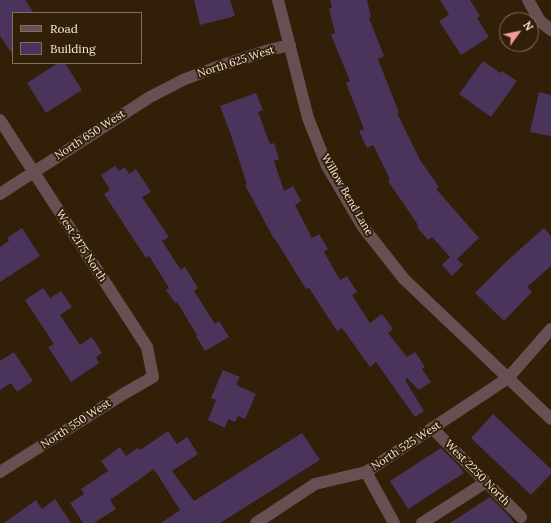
<!DOCTYPE html>
<html>
<head>
<meta charset="utf-8">
<style>
  body { margin:0 }
  #map { position:relative; width:551px; height:523px; overflow:hidden; background:#311f08; font-family:Lora,serif }
  canvas { display:block }
  .legend { position:absolute; left:12px; top:12px; width:130px; height:52px; box-sizing:border-box; background:#311f08; border:1px solid #7f705d; margin:0; padding:5px 7px; list-style:none; font-size:12px; color:#f5e9dc }
  .legend li { display:flex; align-items:center; gap:8px; height:20px }
  .legend b { width:20px; border:1px solid #7f705d }
  .north { position:absolute; left:499px; top:12px; width:40px; height:40px; box-sizing:border-box; background:#311f08; border:1px solid #7f705d; border-radius:50%; rotate:57deg; font-size:11px; font-weight:700; line-height:16px; text-align:center; color:#f5e9dc }
  .north::after { content:''; display:block; margin:auto; width:14px; height:18px; background:#f59b9c; clip-path:polygon(50% 0,100% 100%,50% 72%,0 100%) }
</style>
</head>
<body>
<div id="map">
<canvas width="551" height="523"></canvas>
<ul class="legend">
<li><b style="height:5px;background:#685052"></b>Road</li>
<li><b style="height:11px;background:#4a345c"></b>Building</li>
</ul>
<div class="north">N</div>
</div>
<script>
const context = document.querySelector('canvas').getContext('2d');
context.lineJoin = 'round';
function paint(path, color) { context.fillStyle = color; context.fill(path, 'evenodd'); }
const shape = rows => new Path2D(rows.map(r => 'M' + r).join(''));
function strokePath(path, color, width, dash) { context.strokeStyle = color; context.lineWidth = width; context.lineCap = dash ? 'butt' : 'round'; context.setLineDash(dash || []); context.stroke(path); }
function write(font, color, halo, rows, align = 'center') {
  context.font = font + ' Lora,serif'; context.lineWidth = 4; context.setLineDash([]); context.textBaseline = 'middle'; context.strokeStyle = halo; context.fillStyle = color; for (const [text, x, y, turn = 0] of rows) {
    context.save(); context.translate(x, y); context.rotate((+turn || 0) * Math.PI / 180); context.textAlign = isNaN(turn) ? turn : align; if (halo) context.strokeText(text, 0, 0); context.fillText(text, 0, 0); context.restore();
  }
}
const building = shape([
  [0,0,25,0,34,13,13,13,13,55,0,36],
  [194,0,230,0,235,16,200,25],
  [330,0,367,0,371,17,369,18,384,56,378,59,399,113,397,113,420,160,439,187,436,189,479,238,457,259,463,265,452,276,442,265,450,257,432,237,428,240,417,227,418,225,388,181,390,179,373,145,367,148,359,131,364,129,346,83,350,81,331,35,335,33,329,9,332,8],
  [440,0,470,0,480,16,477,18,489,37,461,55,439,21,449,15],
  [483,61,500,73,502,71,517,81,491,117,459,94],
  [58,63,65,63,82,90,46,113,27,83],
  [539,92,551,95,551,136,530,132],
  [256,93,263,110,258,112,270,144,274,143,279,159,274,161,284,191,293,186,301,201,295,205,312,238,319,234,328,249,324,252,340,280,347,276,357,292,352,295,370,323,382,314,393,329,388,333,407,357,415,352,425,367,422,369,431,382,419,390,407,378,405,380,424,411,415,417,376,362,370,367,342,328,337,331,309,288,306,289,275,239,274,239,245,185,247,185,232,138,220,106],
  [115,166,119,171,125,167,129,174,136,169,151,192,142,197,169,237,162,241,181,270,185,267,198,288,194,291,215,324,219,321,229,337,205,351,196,336,197,335,177,302,175,303,166,290,169,288,149,256,146,258,104,194,110,190,101,175],
  [22,228,40,256,0,282,0,247,9,241,7,238],
  [544,228,551,236,551,266,527,287,532,292,504,321,475,293,509,259],
  [43,288,50,298,61,291,72,307,60,315,80,345,92,337,102,353,96,357,99,363,71,382,48,347,54,344,25,300],
  [14,352,33,381,17,392,11,383,0,390,0,361],
  [223,370,240,377,236,385,256,394,245,419,238,416,235,422,228,419,225,428,208,420,216,400,211,398],
  [493,414,551,469,551,474,531,495,471,438],
  [168,431,177,444,187,437,198,454,172,471,194,501,302,433,320,460,220,523,161,523,180,510,154,469,110,500,116,509,94,523,83,523,70,503,84,494,81,489,108,471,101,461,120,447,126,456,138,448,140,450],
  [441,448,459,466,464,473,408,509,390,481],
  [490,497,509,516,514,523,450,523],
  [55,499,71,523,4,523,36,500,42,509]
]);
const minor = shape([
  [278,0,308,118,327,166,363,227,404,279,551,419],
  [528,0,540,21,551,30],
  [0,120,147,347,153,377,125,393,0,472],
  [0,194,150,97,183,80,214,68,269,50,290,45],
  [432,428,521,517],
  [366,472,394,523],
  [256,523,315,484,366,472,490,390,508,378,551,329],
  [422,523,486,482]
]);
const streetNames = [
  ["North 625 West",236,62,-18],
  ["North 650 West",90,135,-33],
  ["Willow Bend Lane",347,195,60],
  ["West 2175 North",81,246,57],
  ["North 550 West",76,424,-33],
  ["North 525 West",406,446,-33],
  ["West 2250 North",477,473,45]
];
paint(building, '#4a345c');
strokePath(minor, '#685052', 12);
write('11px', '#f5e9dc', '#311f08', streetNames);
</script>
</body>
</html>
